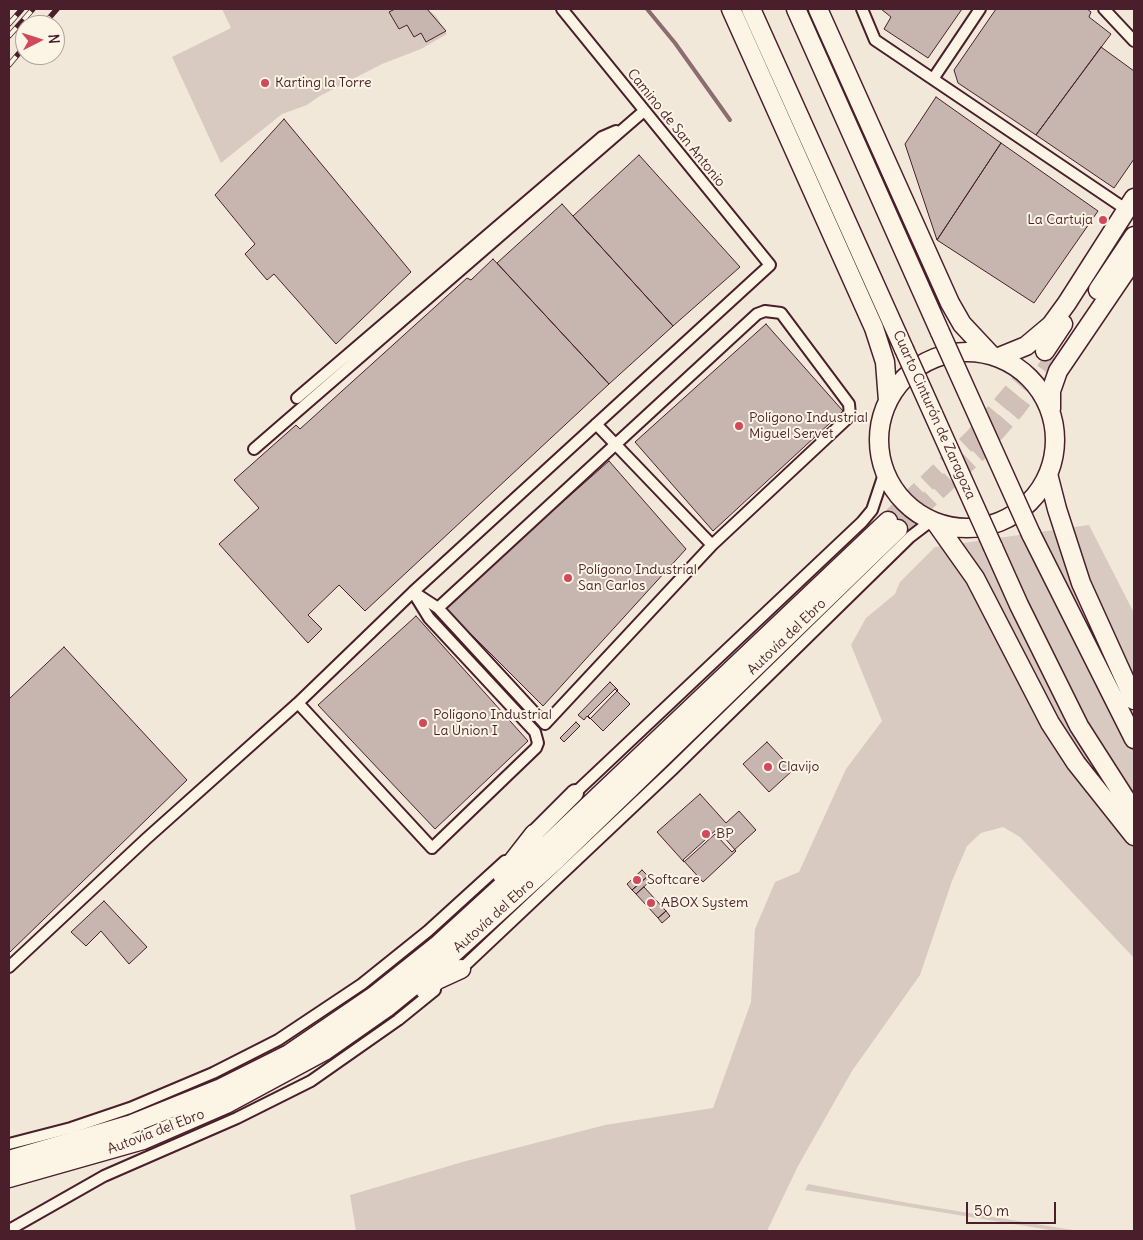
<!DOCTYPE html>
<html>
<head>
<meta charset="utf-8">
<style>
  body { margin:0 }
  #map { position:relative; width:1143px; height:1240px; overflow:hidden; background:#f1e8da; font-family:Delius,sans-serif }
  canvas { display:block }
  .frame { position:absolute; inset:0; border:10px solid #4a1f2b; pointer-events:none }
  .north { position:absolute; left:15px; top:15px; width:50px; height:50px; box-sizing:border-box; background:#fcf5e5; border:1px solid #b59f9b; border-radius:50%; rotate:85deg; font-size:14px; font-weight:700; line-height:20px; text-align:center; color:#4a1f2b }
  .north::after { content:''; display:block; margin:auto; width:18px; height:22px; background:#d1495b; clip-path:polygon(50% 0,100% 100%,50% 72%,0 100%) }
  .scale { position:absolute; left:966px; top:1202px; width:90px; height:22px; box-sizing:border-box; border:2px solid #4a1f2b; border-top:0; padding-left:6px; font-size:15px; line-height:18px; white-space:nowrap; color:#4a1f2b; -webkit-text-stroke:4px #fcf5e5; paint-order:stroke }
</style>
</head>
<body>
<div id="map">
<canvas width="1143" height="1240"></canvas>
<div class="frame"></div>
<div class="north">N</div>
<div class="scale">50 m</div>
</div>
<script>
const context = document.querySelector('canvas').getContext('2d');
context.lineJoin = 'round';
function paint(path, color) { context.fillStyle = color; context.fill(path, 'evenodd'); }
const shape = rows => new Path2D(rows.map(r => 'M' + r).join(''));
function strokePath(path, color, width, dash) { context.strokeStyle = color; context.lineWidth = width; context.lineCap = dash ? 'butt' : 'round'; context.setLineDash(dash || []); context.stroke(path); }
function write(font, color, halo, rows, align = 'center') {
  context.font = font + ' Delius,sans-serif'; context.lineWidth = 4; context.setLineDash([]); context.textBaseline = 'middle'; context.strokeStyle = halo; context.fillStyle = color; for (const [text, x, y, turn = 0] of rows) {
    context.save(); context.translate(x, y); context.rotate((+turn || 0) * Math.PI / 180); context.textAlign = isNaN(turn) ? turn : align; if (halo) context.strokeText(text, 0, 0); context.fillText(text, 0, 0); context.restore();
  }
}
const green = shape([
  [222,9,427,9,436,16,447,34,421,49,382,64,318,97,307,105,282,114,221,163,172,57,231,28],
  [1089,525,1134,613,1134,958,1020,837,1003,827,981,833,967,846,952,881,920,975,852,1071,798,1166,767,1231,356,1231,350,1195,466,1161,605,1125,713,1108,751,1002,755,929,775,882,799,872,846,769,882,721,851,645,866,618,895,594,900,582,935,547],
  [808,1184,908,1203,1079,1231,1056,1231,805,1190]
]);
const stream = shape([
  [647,9,675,43,730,120]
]);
const building = shape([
  [427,9,446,31,426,42,421,33,414,37,407,25,399,29,389,12,395,9,427,9],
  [881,9,962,9,928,58,884,29,891,17,881,9],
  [996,9,1087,9,1091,12,1089,17,1111,34,1036,135,958,83,954,70,996,9],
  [1101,47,1134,71,1134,159,1114,188,1036,135,1101,47],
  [936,97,1001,143,937,240,905,144,936,97],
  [284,119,411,272,336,344,274,274,267,280,245,254,255,244,215,195,284,119],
  [1001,143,1098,211,1034,303,937,240,1001,143],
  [639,155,740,267,673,326,573,216,639,155],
  [562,204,673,326,609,384,497,263,562,204],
  [493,259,609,384,365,611,339,585,308,615,322,629,308,643,219,544,259,508,234,480,296,425,300,429,467,278,471,280,493,259],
  [766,324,843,411,713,531,635,442,766,324],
  [609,461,686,549,543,706,444,607,609,461],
  [416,616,528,741,435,829,318,705,416,616],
  [64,647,187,780,9,953,9,699,64,647],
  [610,682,618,690,590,719,587,716,584,720,578,715,610,682],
  [615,689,630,704,603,731,588,716,615,689],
  [576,722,580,726,564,742,560,738,576,722],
  [767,742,793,770,769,792,743,764,767,742],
  [700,794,726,823,739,811,756,830,732,852,715,834,684,862,657,832,700,794],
  [717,829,736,851,703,882,683,860,717,829],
  [642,870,648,876,632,890,627,884,642,870],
  [648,876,651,880,636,894,632,890,648,876],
  [644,887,666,911,658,918,636,894,644,887],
  [104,901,147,947,129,964,101,931,86,946,71,932,104,901],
  [666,911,670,916,662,923,658,918,666,911]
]);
const motorwayTunnel = shape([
  [888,521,973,438,1028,373],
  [898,529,978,453,1017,408,1054,358]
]);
const minor = shape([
  [862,9,875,40,1127,210],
  [1104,9,1134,41],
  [933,79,980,9],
  [765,311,781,313,849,404,850,416,712,545,545,724,438,608,757,314,765,311],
  [297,398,602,137,616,131],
  [596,424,712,545],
  [254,449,644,111],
  [415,593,438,608],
  [298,703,432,848,536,748,538,743,535,732,429,618,413,592],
  [575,793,862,522,872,510,885,471],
  [9,967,146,839,298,703,413,592,770,265,562,9],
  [458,972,672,770,910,537,931,521],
  [9,1144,71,1128,130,1108,213,1073,278,1040,362,984,428,931,505,861],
  [9,1230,104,1176,237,1118,311,1081,398,1020,435,990]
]);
const trunk = shape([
  [534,834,575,793]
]);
const motorway = shape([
  [731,9,874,328,885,362,888,401],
  [751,9,904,349],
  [796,9,940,332],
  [818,9,950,303,962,324,991,355],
  [1098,290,1134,236],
  [1045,351,1063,324],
  '879 440a88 88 0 1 1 176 0a88 88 0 1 1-176 0Z',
  [999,357,1026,346,1051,325,1067,303,1134,198],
  [1051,409,1051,391,1058,371,1134,259],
  [1048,474,1057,509,1081,583,1134,700],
  [936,523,975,578,1050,723,1076,763,1134,836],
  [1031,534,1134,739],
  [993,547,1019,605,1079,726,1134,812],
  [502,875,534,834],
  [425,990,437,980,461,969],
  [9,1160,129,1125,221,1088,289,1054,374,996,439,944,545,847,888,521],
  [9,1178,143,1140,226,1104,326,1050,386,1008,450,956,556,860,898,529]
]);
const rail = shape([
  [9,24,22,9],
  [43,25,57,9],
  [9,36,33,9],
  [9,65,25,46]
]);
const motorwayBridge = shape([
  [940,332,1031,534],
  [904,349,993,547]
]);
const markers = [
  [265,83,5,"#d1495b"],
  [1103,220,5,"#d1495b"],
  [739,426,5,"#d1495b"],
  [568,578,5,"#d1495b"],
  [423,723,5,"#d1495b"],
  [768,767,5,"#d1495b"],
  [706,834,5,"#d1495b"],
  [637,880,5,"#d1495b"],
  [651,903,5,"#d1495b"]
];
const poiNames = [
  ["Karting la Torre",275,83],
  ["La Cartuja",1093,220,"right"],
  ["Polígono Industrial",749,418],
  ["Miguel Servet",749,434],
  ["Polígono Industrial",578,570],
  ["San Carlos",578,586],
  ["Polígono Industrial",433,715],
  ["La Union I",433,731],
  ["Clavijo",778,767],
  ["BP",716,834],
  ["Softcare",647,880],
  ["ABOX System",661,903]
];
const streetNames = [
  ["Camino de San Antonio",676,128,51],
  ["Cuarto Cinturón de Zaragoza",934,415,66],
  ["Autovía del Ebro",787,637,-44],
  ["Autovía del Ebro",494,916,-42],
  ["Autovía del Ebro",156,1132,-21]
];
paint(green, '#d8cac0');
strokePath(stream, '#8b6d6f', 4);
paint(building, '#c7b6af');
strokePath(building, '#4a1f2b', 1);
strokePath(motorwayTunnel, '#d0c0b7', 18, [18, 9]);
strokePath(minor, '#4a1f2b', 14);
strokePath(trunk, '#4a1f2b', 20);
strokePath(motorway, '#4a1f2b', 21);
strokePath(minor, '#fcf5e5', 10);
strokePath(trunk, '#fcf5e5', 16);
strokePath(motorway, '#fcf5e5', 18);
strokePath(rail, '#4a1f2b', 5.5);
strokePath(rail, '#fcf5e5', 4, [11]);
strokePath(motorwayBridge, '#4a1f2b', 21, []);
strokePath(motorwayBridge, '#fcf5e5', 18);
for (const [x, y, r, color] of markers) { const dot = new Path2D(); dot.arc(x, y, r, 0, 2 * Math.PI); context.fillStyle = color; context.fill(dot); strokePath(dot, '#fcf5e5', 2); }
write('14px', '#4a1f2b', '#fcf5e5', poiNames, 'left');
write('14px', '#4a1f2b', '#fcf5e5', streetNames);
</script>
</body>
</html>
